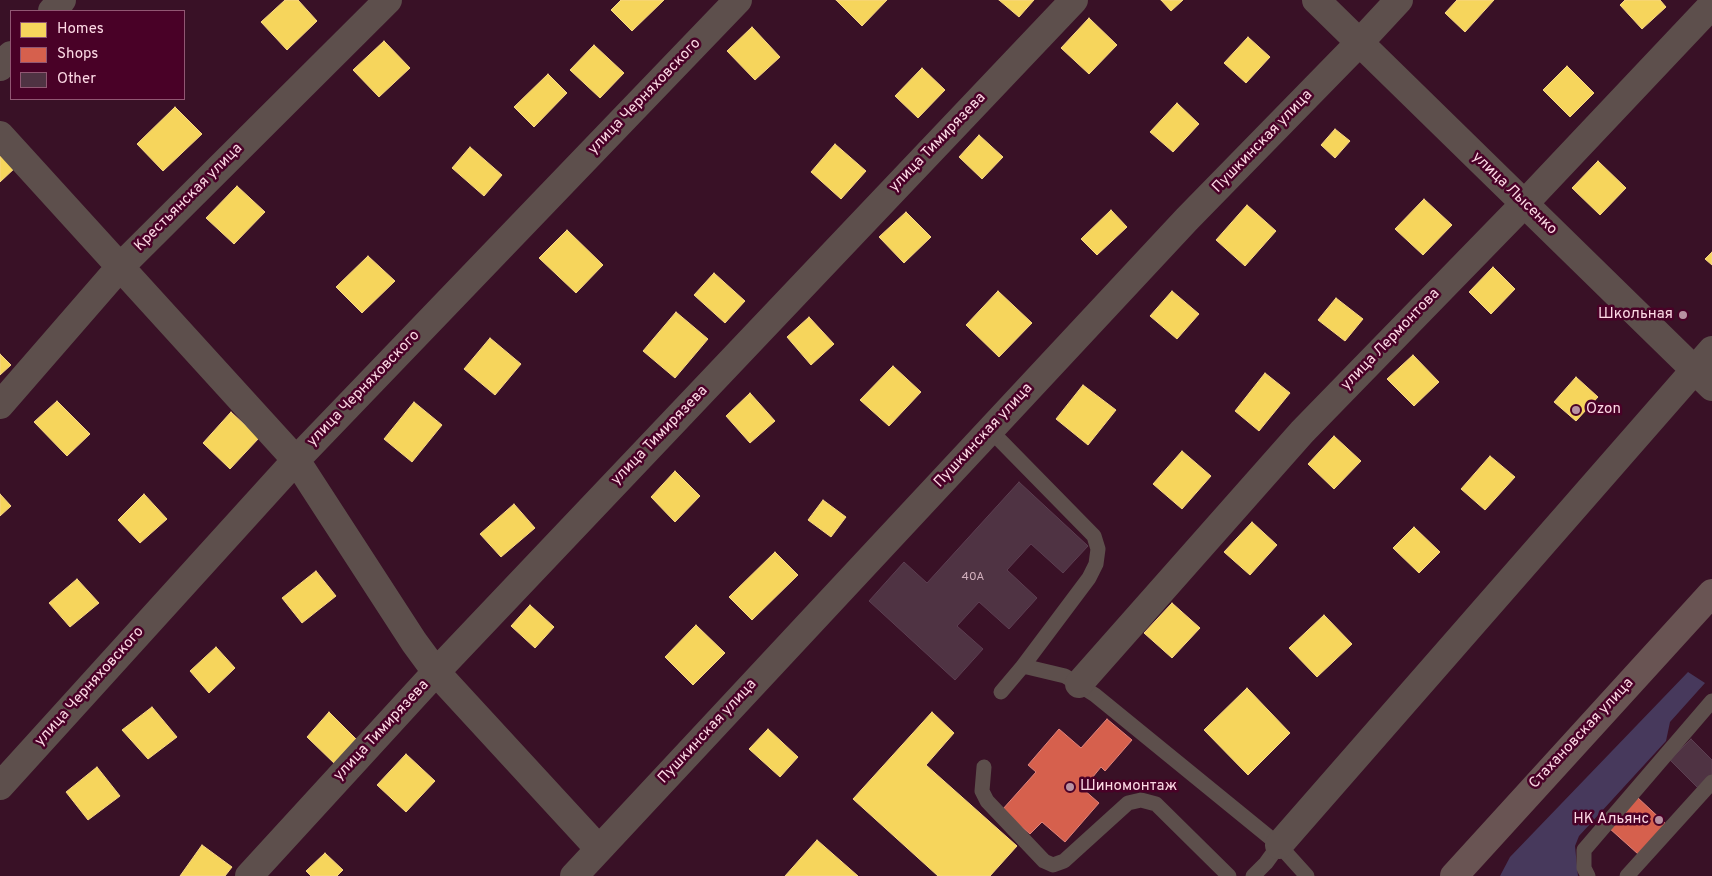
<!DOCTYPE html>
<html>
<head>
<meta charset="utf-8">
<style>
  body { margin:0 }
  #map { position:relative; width:1712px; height:876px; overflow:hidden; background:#391126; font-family:Overpass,sans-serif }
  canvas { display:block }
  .legend { position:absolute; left:10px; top:10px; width:175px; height:90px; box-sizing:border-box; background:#490127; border:1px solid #915773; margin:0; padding:6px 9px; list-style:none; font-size:15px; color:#fcd8e4 }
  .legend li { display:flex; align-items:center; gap:10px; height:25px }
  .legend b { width:25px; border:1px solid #915773 }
</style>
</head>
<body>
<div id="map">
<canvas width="1712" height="876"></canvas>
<ul class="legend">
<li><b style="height:14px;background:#f6d55c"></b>Homes</li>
<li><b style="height:14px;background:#d6604d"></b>Shops</li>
<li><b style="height:14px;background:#4f3343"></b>Other</li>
</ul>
</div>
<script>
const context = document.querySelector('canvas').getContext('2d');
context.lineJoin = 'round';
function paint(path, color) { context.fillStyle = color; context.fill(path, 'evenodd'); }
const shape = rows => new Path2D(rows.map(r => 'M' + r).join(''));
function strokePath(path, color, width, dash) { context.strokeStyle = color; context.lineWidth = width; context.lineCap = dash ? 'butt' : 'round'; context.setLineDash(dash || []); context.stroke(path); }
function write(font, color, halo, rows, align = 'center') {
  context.font = font + ' Overpass,sans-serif'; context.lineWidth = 5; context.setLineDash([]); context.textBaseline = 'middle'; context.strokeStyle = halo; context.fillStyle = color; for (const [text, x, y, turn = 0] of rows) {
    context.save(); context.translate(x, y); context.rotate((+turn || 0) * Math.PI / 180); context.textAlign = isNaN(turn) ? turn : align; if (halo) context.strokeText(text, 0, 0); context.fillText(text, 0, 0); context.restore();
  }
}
const green = shape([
  [1688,672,1705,683,1670,722,1666,741,1579,836,1575,846,1578,876,1500,876,1510,857]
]);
const homes = shape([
  [285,0,298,0,317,21,287,50,261,22,285,0],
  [621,0,664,0,632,31,611,10,621,0],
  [836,0,887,0,862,26,836,0],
  [999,0,1034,0,1019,17,999,0],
  [1161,0,1183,0,1171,11,1161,0],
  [1457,0,1494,0,1465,32,1445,13,1457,0],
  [1625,0,1660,0,1666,7,1642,29,1620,5,1625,0],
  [1089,18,1117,45,1089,74,1061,48,1089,18],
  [752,27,780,57,755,80,727,51,752,27],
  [1248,37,1270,57,1246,83,1224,63,1248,37],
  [384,41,410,68,379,97,353,70,384,41],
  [594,45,624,73,600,98,570,70,594,45],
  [1567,66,1594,93,1570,117,1543,90,1567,66],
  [922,68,945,90,918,118,895,96,922,68],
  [548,74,567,93,534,127,514,107,548,74],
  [1177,103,1199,124,1173,152,1150,132,1177,103],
  [175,107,202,134,163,171,137,144,175,107],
  [1335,129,1350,141,1335,158,1321,145,1335,129],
  [979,135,1003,157,982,179,959,157,979,135],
  [835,144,866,171,841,199,811,172,835,144],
  [470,147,502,175,484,196,452,168,470,147],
  [0,151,16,167,0,182,0,151],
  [1598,161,1626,188,1600,215,1572,188,1598,161],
  [237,186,265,212,234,244,206,218,237,186],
  [1424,199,1452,225,1423,255,1395,229,1424,199],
  [1247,205,1276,231,1245,266,1216,240,1247,205],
  [1111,210,1127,227,1097,255,1081,239,1111,210],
  [906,212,931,237,904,263,879,237,906,212],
  [567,230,603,265,576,293,539,258,567,230],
  [1712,252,1712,265,1705,259,1712,252],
  [368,256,395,281,362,313,336,287,368,256],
  [1493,267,1515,289,1491,314,1469,292,1493,267],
  [714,273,745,301,725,323,694,295,714,273],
  [998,291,1032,323,999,357,966,325,998,291],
  [1172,291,1199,314,1177,339,1150,316,1172,291],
  [1336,298,1363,319,1345,341,1318,320,1336,298],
  [676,312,708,339,675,378,643,351,676,312],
  [809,317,834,344,811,365,787,337,809,317],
  [490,338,521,364,495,395,464,369,490,338],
  [0,354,11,365,0,375,0,354],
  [1413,355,1439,382,1414,406,1387,379,1413,355],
  [893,366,921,392,889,426,860,400,893,366],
  [1265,373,1290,393,1259,431,1235,411,1265,373],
  [1576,377,1598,397,1576,421,1554,402,1576,377],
  [1083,385,1116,410,1088,445,1056,419,1083,385],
  [750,393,775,421,750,443,726,416,750,393],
  [57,401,90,434,67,456,34,422,57,401],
  [414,402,442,425,412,462,384,439,414,402],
  [231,412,259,438,230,469,203,443,231,412],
  [1334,436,1361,461,1334,489,1308,464,1334,436],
  [1182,451,1211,476,1182,509,1153,484,1182,451],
  [1490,456,1515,477,1485,510,1461,489,1490,456],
  [675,471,700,496,675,522,651,497,675,471],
  [0,494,11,506,0,516,0,494],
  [144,494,167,519,140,543,118,520,144,494],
  [823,500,846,517,831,537,808,520,823,500],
  [514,504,535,528,501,557,480,534,514,504],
  [1252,522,1277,545,1250,575,1224,552,1252,522],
  [1414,527,1440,552,1419,573,1393,548,1414,527],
  [775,552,798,575,752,620,729,597,775,552],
  [316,571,336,596,302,623,282,598,316,571],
  [77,579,99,603,70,627,49,603,77,579],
  [1172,603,1200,628,1172,658,1144,633,1172,603],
  [530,605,554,627,535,648,511,626,530,605],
  [1324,615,1352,644,1317,677,1289,648,1324,615],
  [696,625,725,653,693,685,665,657,696,625],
  [216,647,235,668,209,693,190,671,216,647],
  [1247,688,1290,733,1248,775,1204,730,1247,688],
  [152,707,177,737,148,759,122,730,152,707],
  [329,712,359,742,337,766,307,737,329,712],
  [932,712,954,733,926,765,1017,846,990,876,938,876,853,799,932,712],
  [768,729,798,757,780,777,749,749,768,729],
  [406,754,435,781,406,812,377,785,406,754],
  [97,767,120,796,88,820,66,792,97,767],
  [817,840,858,876,785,876,817,840],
  [202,845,232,867,225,876,180,876,202,845],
  [325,853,343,870,337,876,311,876,306,871,325,853]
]);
const shops = shape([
  [1107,719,1132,740,1105,771,1101,767,1083,789,1099,803,1065,842,1042,822,1030,834,1002,810,1036,772,1028,765,1059,729,1081,748,1107,719],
  [1637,797,1666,824,1638,854,1609,828,1637,797]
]);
const building = shape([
  [1019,482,1088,546,1063,573,1031,544,1007,570,1037,598,1009,629,979,602,957,626,983,649,955,680,869,601,904,562,927,583,1019,482],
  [1691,739,1712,760,1712,776,1699,789,1670,760,1691,739]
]);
const service = shape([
  [990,430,1094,536,1098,549,1096,564,1089,578,1023,666,1001,692],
  [1023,666,1065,676,1095,695,1279,845,1307,876],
  [984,767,982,791,987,801,1044,861,1053,865,1064,861,1128,803,1141,800,1156,804,1229,876],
  [1253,876,1266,863,1279,845],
  [1588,876,1584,868,1584,850,1712,701],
  [1627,876,1712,782]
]);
const minor = shape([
  [1316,0,1712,387],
  [52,11,62,0],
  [0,67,11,55],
  [0,135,296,460,414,642,436,672,599,849],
  [0,405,120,267,388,0],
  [1079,684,1302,432,1524,204,1712,5],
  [0,786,296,460,738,0],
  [1279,845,1712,350],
  [249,876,436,672,1074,0],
  [574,876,1187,219,1360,42,1399,0]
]);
const primary = shape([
  [1454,876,1712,593]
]);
const markers = [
  [1683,315,5,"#b892a2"],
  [1576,410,5,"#b892a2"],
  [1070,787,5,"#b892a2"],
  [1659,820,5,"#b892a2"]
];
const numberNames = [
  ["40А",973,578]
];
const streetNames = [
  ["улица Черняховского",645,97,-46],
  ["Пушкинская улица",1263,142,-46],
  ["улица Тимирязева",938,143,-46],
  ["улица Лысенко",1514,194,44],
  ["Крестьянская улица",189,198,-45],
  ["улица Лермонтова",1391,340,-46],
  ["улица Черняховского",364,389,-46],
  ["улица Тимирязева",660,436,-46],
  ["Пушкинская улица",984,436,-47],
  ["улица Черняховского",90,687,-48],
  ["улица Тимирязева",382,731,-47],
  ["Пушкинская улица",708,732,-47],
  ["Стахановская улица",1582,734,-47]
];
const poiNames = [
  ["Школьная",1673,315],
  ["Ozon",1586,410,"left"],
  ["Шиномонтаж",1080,787,"left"],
  ["НК Альянс",1649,820]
];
paint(green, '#47395c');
paint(homes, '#f6d55c');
strokePath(homes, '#f8d685', 1);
paint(shops, '#d6604d');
strokePath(shops, '#e1847a', 1);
paint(building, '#4f3343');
strokePath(building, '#5c3e51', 1);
strokePath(service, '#5d4f4c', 15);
strokePath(minor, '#5d4f4c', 28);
strokePath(primary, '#695453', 28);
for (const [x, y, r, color] of markers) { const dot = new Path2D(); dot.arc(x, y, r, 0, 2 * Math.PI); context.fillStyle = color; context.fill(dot); strokePath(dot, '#490127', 2); }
write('12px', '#d1afbc', null, numberNames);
write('15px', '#fcd8e4', '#490127', streetNames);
write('15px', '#fcd8e4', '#490127', poiNames, 'right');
</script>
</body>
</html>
